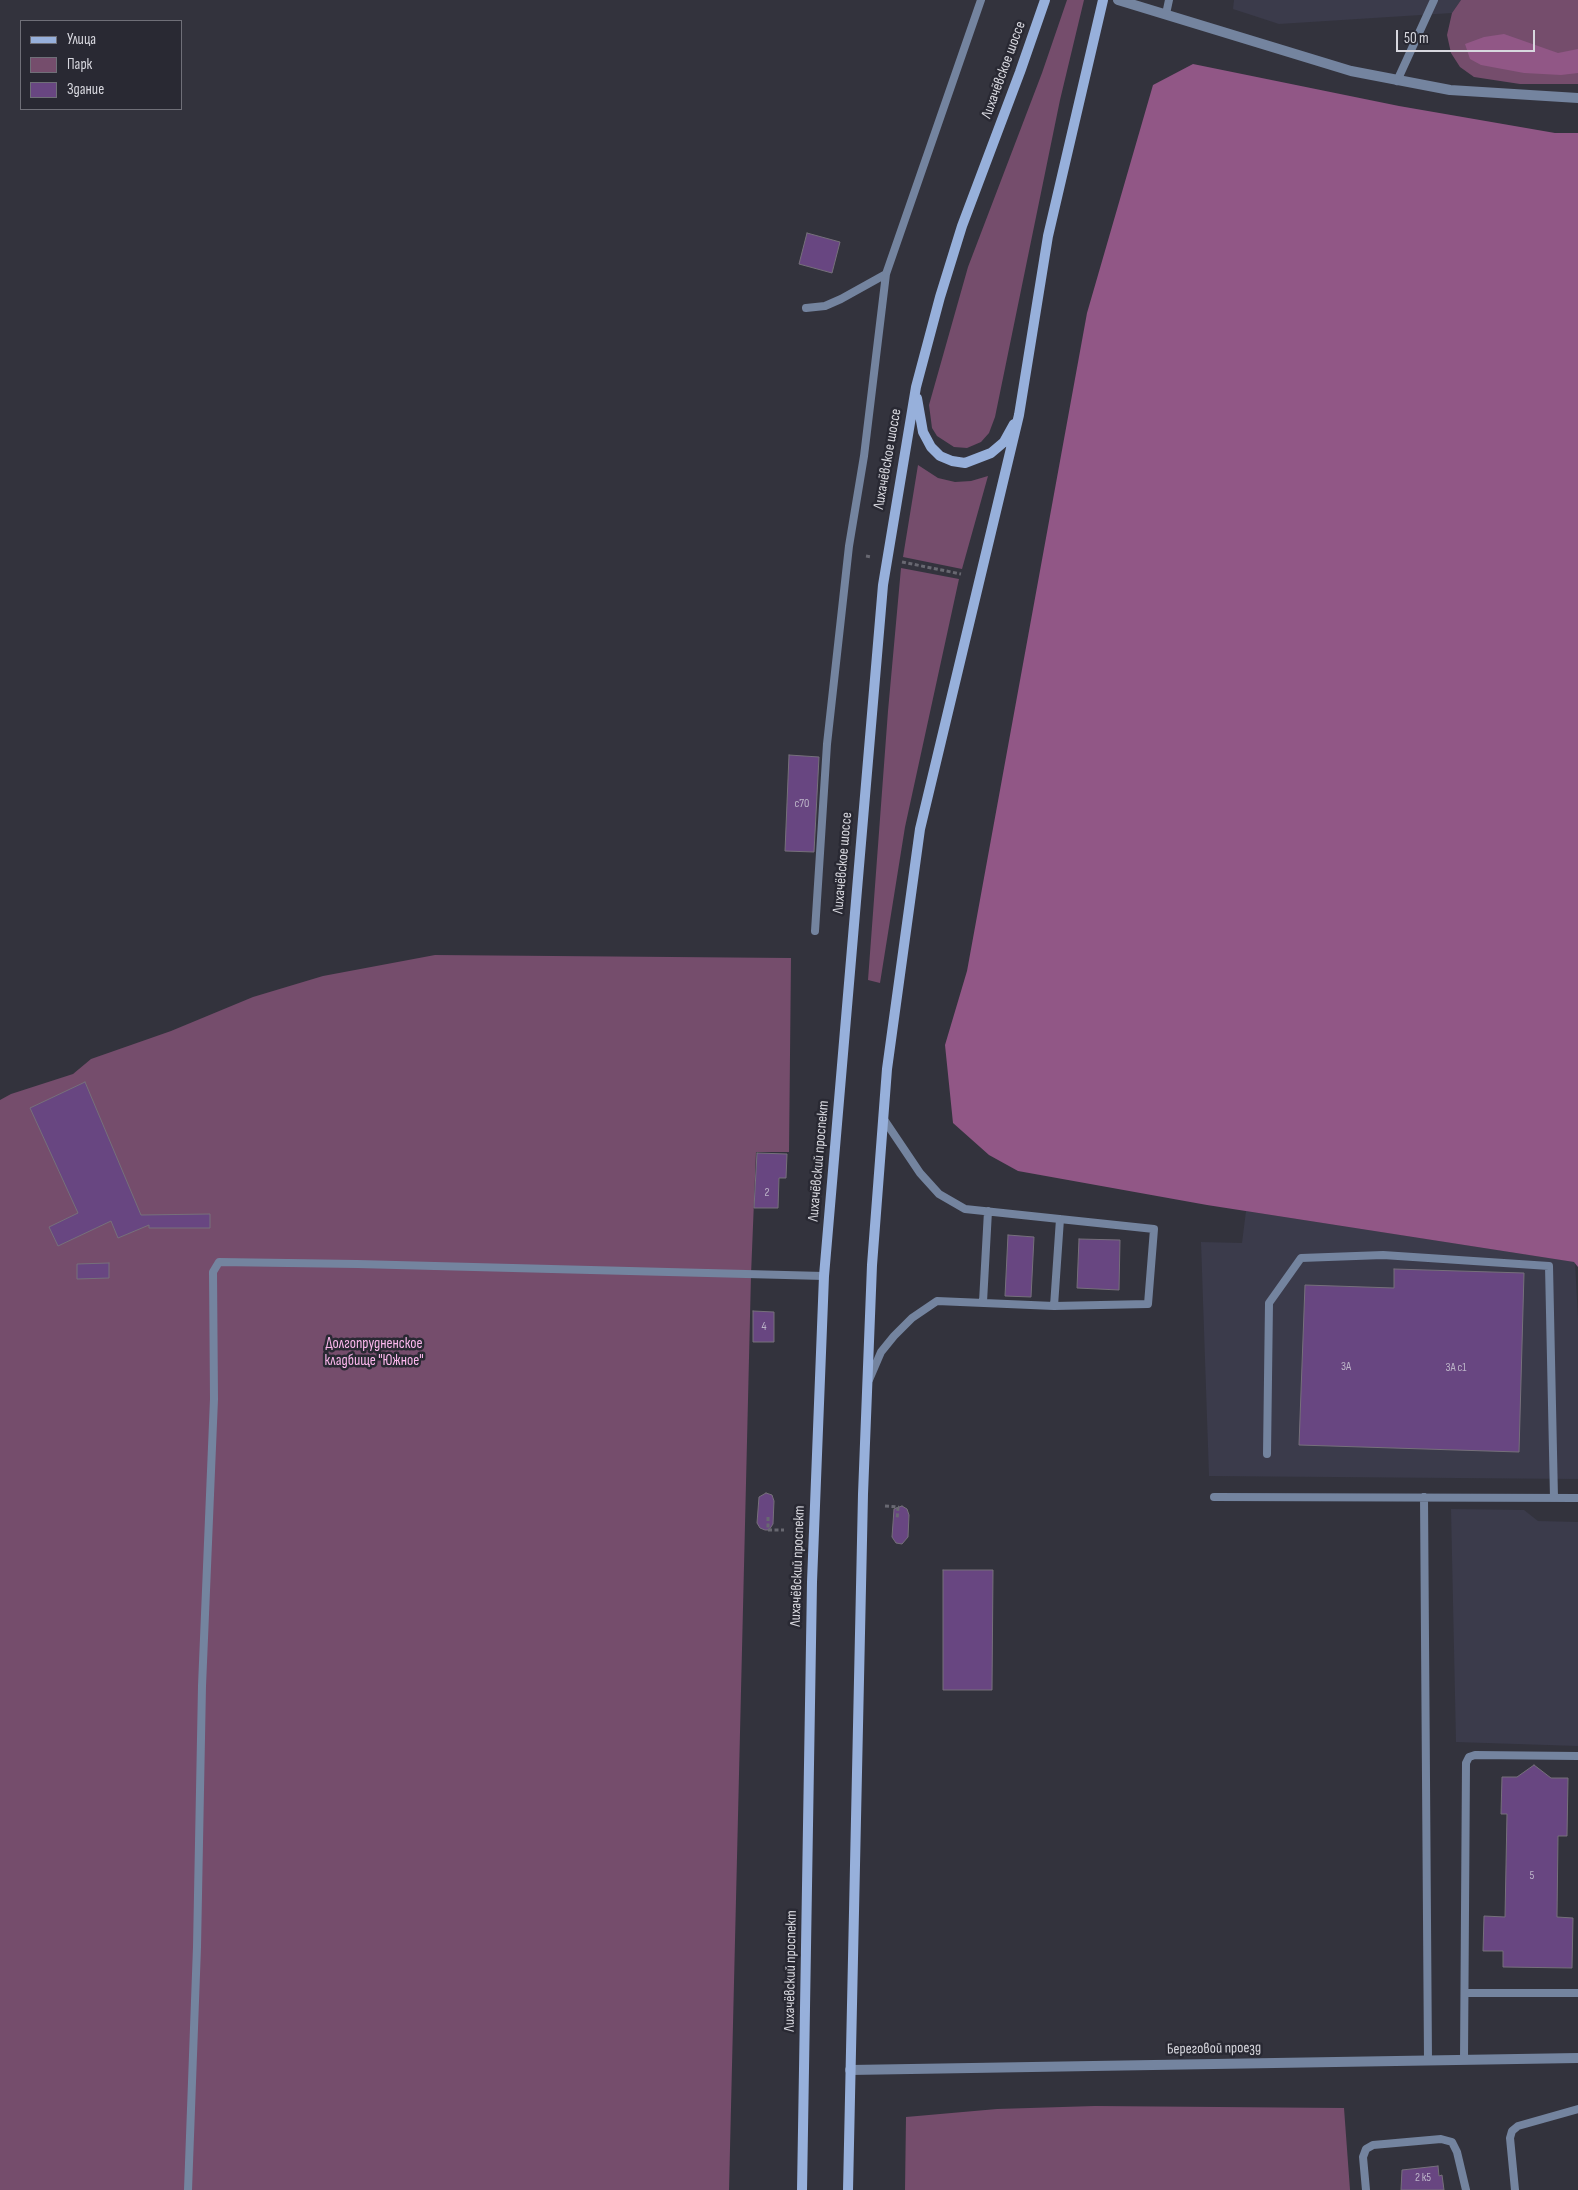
<!DOCTYPE html>
<html>
<head>
<meta charset="utf-8">
<style>
  body { margin:0 }
  #map { position:relative; width:1578px; height:2190px; overflow:hidden; background:#33333d; font-family:"Sofia Sans Condensed",sans-serif }
  canvas { display:block }
  .legend { position:absolute; left:20px; top:20px; width:162px; height:90px; box-sizing:border-box; background:#292933; border:1px solid #6f6f78; margin:0; padding:6px 9px; list-style:none; font-size:15px; color:#d8d8df }
  .legend li { display:flex; align-items:center; gap:10px; height:25px }
  .legend b { width:25px; border:1px solid #6f6f78 }
  .scale { position:absolute; left:1396px; top:30px; width:139px; height:22px; box-sizing:border-box; border:2px solid #d8d8df; border-top:0; padding-left:6px; font-size:15px; line-height:18px; white-space:nowrap; color:#d8d8df; -webkit-text-stroke:4px #292933; paint-order:stroke }
</style>
</head>
<body>
<div id="map">
<canvas width="1578" height="2190"></canvas>
<ul class="legend">
<li><b style="height:6px;background:#97b0db"></b>Улица</li>
<li><b style="height:14px;background:#754d6c"></b>Парк</li>
<li><b style="height:14px;background:#684681"></b>Здание</li>
</ul>
<div class="scale">50 m</div>
</div>
<script>
const context = document.querySelector('canvas').getContext('2d');
context.lineJoin = 'round';
function paint(path, color) { context.fillStyle = color; context.fill(path, 'evenodd'); }
const shape = rows => new Path2D(rows.map(r => 'M' + r).join(''));
function strokePath(path, color, width, dash) { context.strokeStyle = color; context.lineWidth = width; context.lineCap = dash ? 'butt' : 'round'; context.setLineDash(dash || []); context.stroke(path); }
function write(font, color, halo, rows, align = 'center') {
  context.font = font + ' "Sofia Sans Condensed",sans-serif'; context.lineWidth = 5; context.setLineDash([]); context.textBaseline = 'middle'; context.strokeStyle = halo; context.fillStyle = color; for (const [text, x, y, turn = 0] of rows) {
    context.save(); context.translate(x, y); context.rotate((+turn || 0) * Math.PI / 180); context.textAlign = isNaN(turn) ? turn : align; if (halo) context.strokeText(text, 0, 0); context.fillText(text, 0, 0); context.restore();
  }
}
const built = shape([
  [1234,0,1461,0,1452,13,1279,24,1233,9],
  [1246,1211,1575,1262,1578,1318,1578,1479,1209,1476,1201,1242,1242,1243],
  [1451,1509,1524,1510,1538,1521,1578,1522,1578,1746,1456,1742]
]);
const green = shape([
  [1067,0,1084,0,1060,100,995,417,989,433,981,442,967,448,954,447,937,436,932,428,929,405,968,267,1042,73],
  [1461,0,1578,0,1578,84,1520,84,1474,77,1460,67,1451,53,1447,35,1452,13],
  [918,465,938,478,955,482,971,481,988,476,962,569,903,557],
  [901,568,959,579,905,827,880,983,868,980,888,711],
  [435,955,791,958,789,1152,756,1152,751,1275,729,2190,0,2190,0,1100,11,1094,73,1074,91,1059,171,1031,253,997,323,976],
  [1095,2106,1344,2108,1350,2190,905,2190,906,2117,997,2109]
]);
const forest = shape([
  [1504,34,1558,53,1578,49,1578,73,1561,75,1524,73,1481,65,1470,59,1465,44,1484,37],
  [1193,64,1399,106,1555,133,1578,133,1578,1267,1574,1262,1207,1205,1018,1171,989,1155,953,1123,945,1045,967,971,1087,313,1153,85]
]);
const building = shape([
  [807,233,840,242,832,273,799,264,807,233],
  [789,755,819,757,814,852,785,851,789,755],
  [85,1082,141,1215,210,1214,210,1228,149,1228,149,1225,118,1238,111,1221,58,1246,49,1227,78,1213,30,1108,85,1082],
  [757,1153,787,1154,786,1178,779,1178,778,1208,754,1208,757,1153],
  [1008,1235,1034,1237,1031,1297,1005,1296,1008,1235],
  [1079,1239,1120,1240,1119,1290,1077,1288,1079,1239],
  [109,1263,109,1278,77,1279,77,1264,109,1263],
  [1394,1269,1524,1273,1519,1452,1299,1445,1305,1285,1394,1288,1394,1269],
  [753,1311,774,1312,774,1342,753,1342,753,1311],
  [766,1493,772,1495,774,1501,773,1524,769,1530,765,1530,760,1528,757,1523,759,1497,766,1493],
  [902,1506,907,1509,909,1515,908,1537,902,1544,896,1543,892,1537,894,1509,902,1506],
  [943,1570,993,1570,992,1690,943,1690,943,1570],
  [1534,1765,1551,1778,1568,1778,1567,1836,1558,1836,1557,1917,1573,1918,1572,1968,1503,1967,1503,1951,1483,1951,1484,1916,1505,1917,1507,1814,1501,1814,1502,1777,1517,1777,1534,1765],
  [1438,2166,1439,2176,1442,2175,1444,2190,1401,2190,1402,2170,1438,2166]
]);
const path = shape([
  [866,556,872,557],
  [902,562,961,574],
  [885,1506,898,1507,897,1520],
  [768,1517,768,1530,784,1530]
]);
const service = shape([
  [1166,14,1169,0],
  [1397,81,1434,0],
  [806,308,825,306,841,299,886,274,981,0],
  [815,931,827,744,849,546,864,456,886,274],
  [983,1302,988,1211],
  [1054,1306,1060,1219],
  [869,1380,881,1352,894,1336,912,1318,937,1301,1054,1306,1148,1304,1154,1229,965,1209,939,1194,920,1173,883,1118],
  [1267,1454,1269,1303,1301,1258,1383,1255,1549,1266,1554,1498],
  [1214,1497,1578,1498],
  [1424,1497,1428,2060],
  [1465,1993,1578,1993],
  [1464,2059,1466,1763,1469,1757,1475,1755,1578,1756],
  [188,2190,197,1947,202,1686,214,1399,213,1272,219,1262,357,1264,824,1276],
  [1366,2190,1363,2157,1366,2149,1373,2145,1441,2139,1452,2142,1457,2152,1466,2190],
  [1515,2190,1510,2138,1512,2131,1518,2126,1578,2109]
]);
const minor = shape([
  [1118,0,1351,71,1450,90,1578,98],
  [850,2070,1578,2058]
]);
const secondary = shape([
  [917,398,923,432,931,447,940,456,952,461,965,463,991,453,1004,442,1014,424],
  [802,2190,812,1582,824,1276,883,585,916,387,940,297,962,226,1020,72,1045,0],
  [848,2190,863,1494,872,1265,887,1069,920,829,1019,415,1048,236,1103,0]
]);
const numberNames = [
  ["с70",802,804],
  ["2",767,1193],
  ["4",764,1327],
  ["3А",1346,1367],
  ["3А с1",1456,1368],
  ["5",1532,1876],
  ["2 к5",1423,2178]
];
const streetNames = [
  ["Лихачёвское шоссе",1004,70,-70],
  ["Лихачёвское шоссе",888,459,-80],
  ["Лихачёвское шоссе",843,863,-85],
  ["Лихачёвский проспект",819,1161,-85],
  ["Лихачёвский проспект",798,1566,-88],
  ["Лихачёвский проспект",791,1971,-89],
  ["Береговой проезд",1214,2049,-1]
];
const parkNames = [
  ["Долгопрудненское",374,1344],
  ["кладбище \"Южное\"",374,1361]
];
paint(built, '#3b3b4b');
paint(green, '#754d6c');
paint(forest, '#915786');
paint(building, '#684681');
strokePath(building, '#76707b', 1);
strokePath(path, '#686871', 3, [4, 2.5]);
strokePath(service, '#74849f', 8);
strokePath(minor, '#74849f', 10);
strokePath(secondary, '#97b0db', 10);
write('12px', '#bcb4c8', null, numberNames);
write('15px', '#d8d8df', '#292933', streetNames);
write('15px', '#fbb7ec', '#292933', parkNames);
</script>
</body>
</html>
